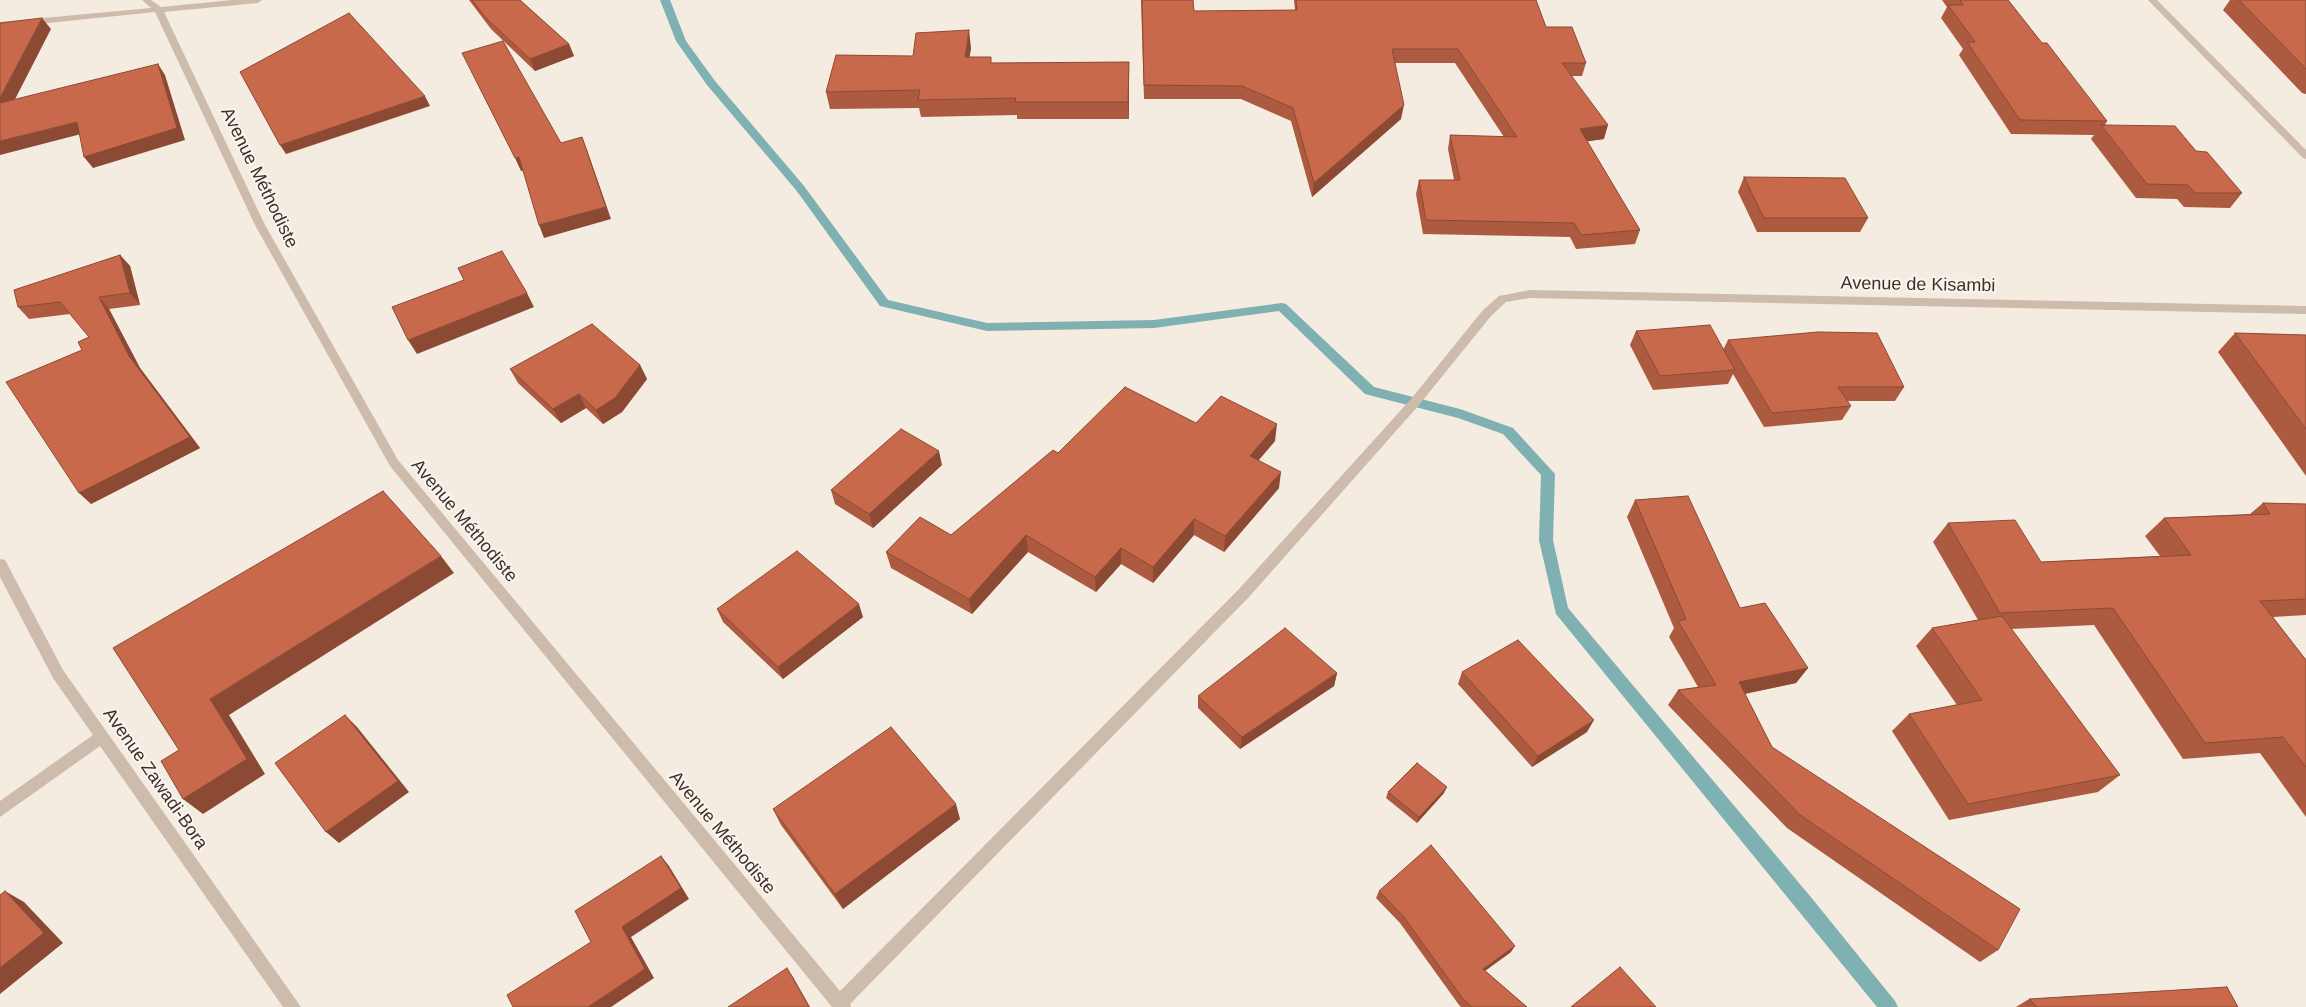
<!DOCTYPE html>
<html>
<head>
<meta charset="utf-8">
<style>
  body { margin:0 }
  canvas { display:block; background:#f4ebe1 }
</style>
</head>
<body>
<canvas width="2306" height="1007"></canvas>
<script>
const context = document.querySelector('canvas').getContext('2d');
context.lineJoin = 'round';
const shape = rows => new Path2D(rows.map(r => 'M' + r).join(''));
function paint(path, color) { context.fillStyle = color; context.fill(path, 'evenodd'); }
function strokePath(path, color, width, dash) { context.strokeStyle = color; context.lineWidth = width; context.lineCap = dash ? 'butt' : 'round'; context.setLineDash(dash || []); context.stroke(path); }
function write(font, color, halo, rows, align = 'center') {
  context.font = font + ' Arial,sans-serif'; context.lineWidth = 4; context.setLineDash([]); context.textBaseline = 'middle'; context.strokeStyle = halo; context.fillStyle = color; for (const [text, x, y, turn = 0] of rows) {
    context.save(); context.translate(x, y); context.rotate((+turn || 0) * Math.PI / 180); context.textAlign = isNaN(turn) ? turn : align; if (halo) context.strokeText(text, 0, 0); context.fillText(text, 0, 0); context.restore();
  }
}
const stream = shape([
  [660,0,670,0,686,41,715,81,804,186,888,300,987,323,1154,320,1282,303,1286,304,1374,387,1460,409,1513,428,1555,474,1553,540,1568,608,1810,896,1895,1001,1898,1007,1877,1007,1556,614,1539,540,1541,475,1503,434,1458,418,1365,394,1279,311,1154,328,987,331,880,306,796,190,707,85,676,41,660,0]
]);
const minor = shape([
  [142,0,151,0,161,7,232,0,262,0,258,3,164,12,265,225,398,460,840,991,1239,589,1411,399,1483,310,1499,296,1530,290,2306,306,2306,314,1530,298,1506,302,1491,316,1419,405,1249,597,850,1004,851,1007,832,1007,390,466,255,225,155,12,0,28,0,22,151,8,142,0],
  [2148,0,2157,0,2306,150,2306,159,2303,158,2148,0],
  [0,559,5,560,63,670,301,1007,283,1007,100,746,0,817,0,801,93,735,53,678,0,577,0,559]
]);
const wall = shape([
  [469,0,520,0,569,44,574,56,535,71,491,29],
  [1141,0,1194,11,1295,10,1294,0,1536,0,1546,27,1586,63,1582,76,1572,76,1604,139,1587,141,1640,230,1635,244,1576,249,1570,237,1423,234,1416,194,1419,180,1454,180,1448,149,1450,135,1504,137,1455,63,1395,63,1401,119,1312,197,1291,121,1241,99,1144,99],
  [1942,0,2008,0,2042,43,2107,121,2105,125,2196,151,2242,193,2230,208,2184,207,2177,199,2136,198,2091,139,2094,135,2011,134,1959,55,1963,49,1941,18,1947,7],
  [2230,0,2306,0,2306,94,2302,93,2223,10],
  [971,48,969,57,992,63,1129,62,1129,119,1017,119,1017,115,921,117,919,108,830,109,826,92,913,56],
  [1744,177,1868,218,1860,232,1757,232,1738,192],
  [120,255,130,266,140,305,109,309,140,368,200,448,91,504,82,350,89,337,70,314,29,319,18,307],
  [1636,331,1723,350,1728,340,1904,387,1895,401,1847,401,1851,406,1842,420,1764,427,1733,374,1728,384,1653,390,1630,345],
  [2235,333,2306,335,2306,476,2218,352],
  [640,365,647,379,622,412,603,424,586,408,561,423,518,383,510,369],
  [1196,423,1275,441,1259,460,1279,488,1224,552,1194,535,1153,583,1121,564,1096,592,1028,552,972,614,891,568,886,552,951,535,1058,453],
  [942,465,873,528,835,504,831,490],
  [1635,500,1740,608,1808,668,1796,683,1745,694,1772,747,1998,950,1980,962,1787,828,1668,705,1678,690,1698,687,1669,637,1674,628,1627,517],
  [2263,503,2306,505,2306,615,2273,617,2306,660,2306,817,2260,753,2183,759,2094,625,2011,629,2120,775,2098,792,1949,820,1892,731,1909,714,1957,705,1916,646,1932,628,1978,620,1933,542,1948,523,2041,562,2160,556,2145,536,2164,518,2250,514],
  [717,609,863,617,783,679,723,622],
  [1462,672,1587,732,1532,767,1458,684],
  [1337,673,1334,686,1240,749,1198,708,1198,696],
  [1388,792,1444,793,1417,823,1386,798],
  [773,809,960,819,843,909,781,825],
  [1379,891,1511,952,1485,971,1527,1007,1461,1007,1459,1005,1400,923,1376,898],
  [2029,999,2238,1007,2016,1007]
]);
const shadedWall = shape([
  [42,18,51,29,7,115,0,107,0,98],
  [969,30,971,48,967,74,965,57],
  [569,44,574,56,535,71,530,59],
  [1129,62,1129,119,1128,102],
  [158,64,165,75,185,140,93,168,84,157],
  [425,96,430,106,286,154,280,145],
  [1404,105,1401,119,1312,197,1314,183],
  [77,122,85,133,0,155,0,141],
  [1608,125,1604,139,1576,143,1580,129],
  [582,137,587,150,611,219,544,238,539,225],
  [519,157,525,170,521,171,515,158],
  [120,255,130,266,140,305,130,293],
  [527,293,534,307,417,354,408,340],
  [99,297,109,309,140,368,200,448,91,504,79,493,129,356],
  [640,365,647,379,622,412,603,424,596,410],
  [579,394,586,408,561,423,553,409],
  [1277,424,1275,441,1248,472,1250,456],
  [939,451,942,465,873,528,869,514],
  [1281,472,1279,488,1224,552,1225,536],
  [1194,519,1194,535,1153,583,1153,567],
  [1026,535,1028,552,972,614,969,599],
  [1121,548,1121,564,1096,592,1095,577],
  [441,556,454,573,229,715,265,774,203,814,183,799,210,699],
  [859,604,863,617,783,679,778,667],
  [1808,668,1796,683,1728,697,1739,682],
  [1337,673,1334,686,1240,749,1242,737],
  [345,715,357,727,409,792,339,843,326,832],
  [1594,720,1587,732,1532,767,1538,756],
  [1447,787,1444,793,1417,823,1419,817],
  [956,804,960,819,843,909,835,894],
  [661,856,669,866,689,899,631,937,654,978,611,1007,588,1007,622,927],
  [5,891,24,902,63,943,0,994,0,968],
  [1515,946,1511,952,1479,975,1483,969],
  [787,968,793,977,810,1007,809,1007]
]);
const building = shape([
  [472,0,520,0,569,44,530,59,486,18,472,0],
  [1142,0,1193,0,1194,11,1297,10,1296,0,1536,0,1546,27,1572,27,1586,63,1562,63,1608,125,1580,129,1640,230,1581,235,1574,223,1426,220,1419,180,1460,180,1450,135,1517,137,1458,49,1392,49,1404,105,1314,183,1293,108,1242,86,1144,85,1142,0],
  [1960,0,2008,0,2042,43,2047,43,2107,121,2020,120,1967,42,1975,42,1948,5,1963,5,1960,0],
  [2239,0,2306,0,2306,69,2239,0],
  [349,13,425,96,280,145,240,72,349,13],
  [42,18,0,98,0,23,42,18],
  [969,30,965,57,991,57,991,63,1129,62,1128,102,1015,102,1016,98,918,100,920,90,826,92,836,55,913,56,916,33,969,30],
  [503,41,561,143,582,137,606,207,539,225,519,157,515,158,462,53,503,41],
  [158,64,177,128,84,157,77,122,0,141,0,103,158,64],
  [2101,125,2175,126,2196,151,2207,152,2242,193,2195,193,2188,185,2147,184,2101,125],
  [1744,177,1845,178,1868,218,1764,218,1744,177],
  [502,251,527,293,408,340,392,307,464,280,458,268,502,251],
  [120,255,130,293,99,297,129,356,190,437,79,493,6,382,82,350,78,342,89,337,60,302,18,307,14,290,120,255],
  [592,324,640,365,615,398,596,410,579,394,553,409,510,369,592,324],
  [1710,325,1735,370,1660,376,1636,331,1710,325],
  [1818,332,1877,333,1904,387,1838,387,1851,406,1772,413,1728,340,1818,332],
  [2235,333,2306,335,2306,429,2235,333],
  [1125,387,1196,423,1221,396,1277,424,1250,456,1281,472,1225,536,1194,519,1153,567,1121,548,1095,577,1026,535,969,599,886,552,920,517,951,535,1053,450,1058,453,1125,387],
  [901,429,939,451,869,514,831,490,901,429],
  [383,491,441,556,210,699,247,759,183,799,161,761,179,750,113,648,383,491],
  [1688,496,1740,608,1765,603,1808,668,1739,682,1772,747,2020,909,1998,950,1800,815,1678,690,1716,685,1678,621,1686,619,1635,500,1688,496],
  [2263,503,2306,504,2306,599,2260,601,2306,660,2306,767,2283,737,2205,743,2113,608,2000,613,1948,523,2015,520,2041,562,2191,555,2164,518,2270,514,2263,503],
  [797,551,859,604,778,667,717,609,797,551],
  [2002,616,2120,775,1968,804,1909,714,1982,700,1932,628,2002,616],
  [1285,628,1337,673,1242,737,1198,696,1285,628],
  [1518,640,1594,720,1538,756,1462,672,1518,640],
  [345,715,398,781,326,832,275,763,345,715],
  [891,727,956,804,835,894,773,809,891,727],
  [1417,763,1447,787,1419,817,1388,792,1417,763],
  [1431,845,1515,946,1483,969,1527,1007,1472,1007,1463,999,1403,916,1379,891,1431,845],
  [661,856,681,888,622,927,645,969,588,1007,513,1007,507,995,591,942,575,911,661,856],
  [5,891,44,933,0,968,0,895,5,891],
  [1620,967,1656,1007,1571,1007,1620,967],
  [787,968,809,1007,728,1007,787,968],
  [2227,987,2238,1007,2037,1007,2029,999,2227,987]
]);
const streetNames = [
  ["Avenue Méthodiste",259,178,64],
  ["Avenue de Kisambi",1918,285,1],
  ["Avenue Méthodiste",464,521,50],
  ["Avenue Zawadi-Bora",155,779,55],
  ["Avenue Méthodiste",722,833,50]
];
paint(stream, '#7fb0b2');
paint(minor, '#cdbbac');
paint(wall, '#ac5a40');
paint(shadedWall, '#8c4a34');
paint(building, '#c8694b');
strokePath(building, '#8c4a34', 1);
write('18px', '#3b302b', '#fbf5ee', streetNames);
</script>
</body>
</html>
